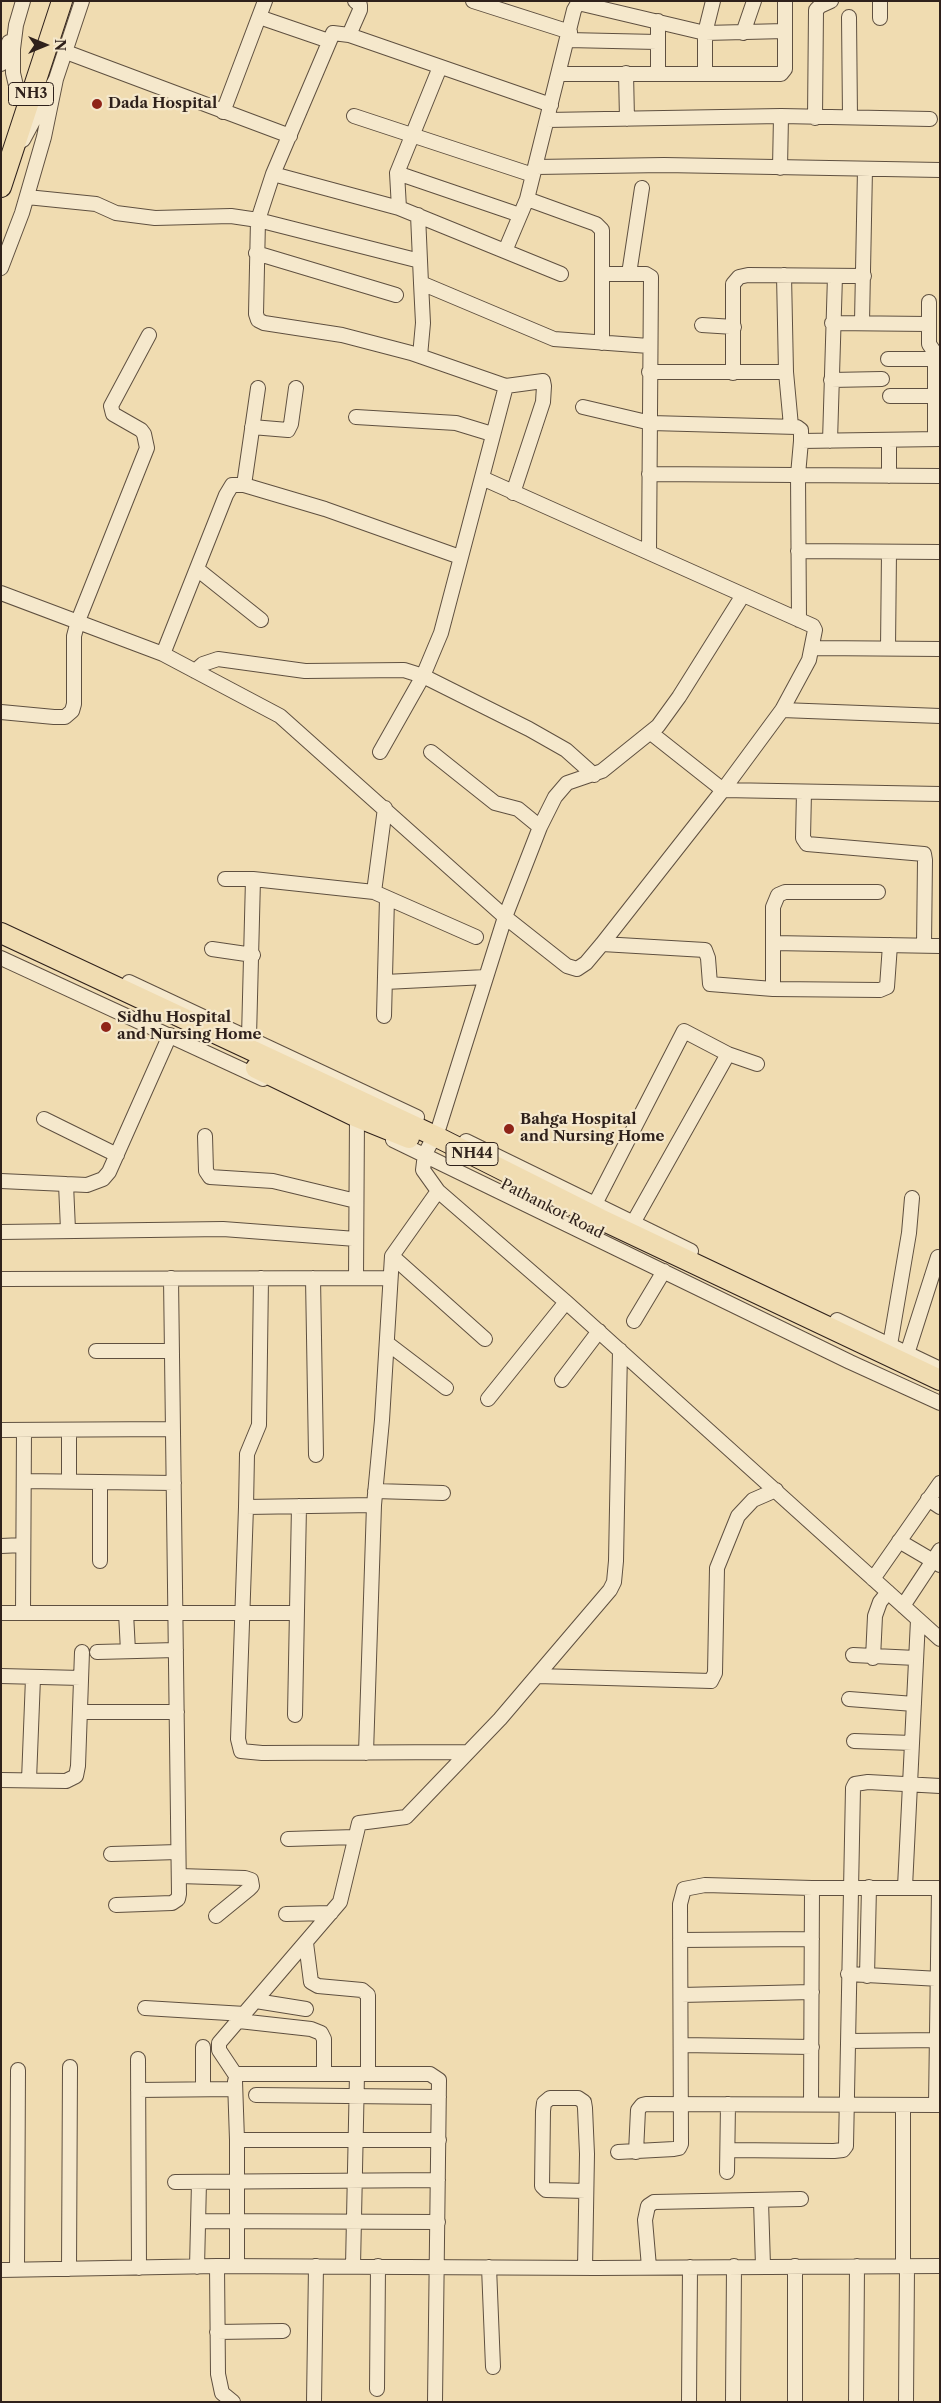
<!DOCTYPE html>
<html>
<head>
<meta charset="utf-8">
<style>
  body { margin:0 }
  #map { position:relative; width:941px; height:2403px; overflow:hidden; background:#f0dcb1; font-family:"Libre Caslon Text",serif }
  canvas { display:block }
  .frame { position:absolute; inset:0; border:2px solid #2f211b; pointer-events:none }
  .north { position:absolute; left:20px; top:20px; width:50px; height:50px; -webkit-text-stroke:4px #f5e8cc; paint-order:stroke; rotate:90deg; font-size:14px; font-weight:700; line-height:20px; text-align:center; color:#2f211b }
  .north::after { content:''; display:block; margin:auto; width:18px; height:22px; background:#2f211b; clip-path:polygon(50% 0,100% 100%,50% 72%,0 100%) }
</style>
</head>
<body>
<div id="map">
<canvas width="941" height="2403"></canvas>
<div class="frame"></div>
<div class="north">N</div>
</div>
<script>
const context = document.querySelector('canvas').getContext('2d');
context.lineJoin = 'round';
const shape = rows => new Path2D(rows.map(r => 'M' + r).join(''));
function strokePath(path, color, width, dash) { context.strokeStyle = color; context.lineWidth = width; context.lineCap = dash ? 'butt' : 'round'; context.setLineDash(dash || []); context.stroke(path); }
function write(font, color, halo, rows, align = 'center') {
  context.font = font + ' "Libre Caslon Text",serif'; context.lineWidth = 4.5; context.setLineDash([]); context.textBaseline = 'middle'; context.strokeStyle = halo; context.fillStyle = color; for (const [text, x, y, turn = 0] of rows) {
    context.save(); context.translate(x, y); context.rotate((+turn || 0) * Math.PI / 180); context.textAlign = isNaN(turn) ? turn : align; if (halo) context.strokeText(text, 0, 0); context.fillText(text, 0, 0); context.restore();
  }
}
const minor = shape([
  [473,1,570,32],
  [259,17,329,41],
  [849,17,850,117],
  [880,18,880,1],
  [743,33,754,1],
  [349,35,360,10,360,5,355,1],
  [568,40,657,42],
  [66,52,290,136],
  [1,64,9,42],
  [626,73,627,119],
  [658,73,658,21],
  [559,74,781,74,785,69,785,1],
  [705,74,705,33,713,1],
  [18,94,13,73,13,49,16,25,23,1],
  [223,112,265,1],
  [354,116,533,175],
  [815,118,816,10,820,6,831,1],
  [547,120,781,116,930,119],
  [23,140,56,79,82,1],
  [536,167,664,165,940,170],
  [780,168,781,116],
  [397,173,520,215],
  [273,174,399,208,561,274],
  [27,197,96,204,116,213,155,218,231,216,258,220,420,261],
  [527,199,596,224,602,230,602,343],
  [399,208,397,173,440,67],
  [418,215,421,283,554,339,649,346],
  [505,251,527,199,574,10,578,3,705,33,785,31],
  [256,253,396,295],
  [1,268,22,213,44,137,56,79],
  [602,274,646,274,651,277,649,552],
  [629,274,642,188],
  [784,275,786,372,791,426],
  [929,302,929,344,935,353,935,439],
  [862,322,865,169],
  [832,323,928,324],
  [702,325,734,327],
  [420,356,423,323,421,283],
  [888,359,935,359],
  [649,372,786,372],
  [733,373,733,284,739,277,748,275,864,276],
  [831,380,882,379],
  [506,386,543,381,544,386,543,402,513,493],
  [890,396,936,396],
  [583,407,651,423,797,427,801,430,801,441,940,439],
  [356,417,456,423,492,434],
  [252,427,288,430,291,424,296,388],
  [830,441,835,276],
  [649,474,940,476],
  [889,476,889,440],
  [244,485,258,388],
  [798,551,940,552],
  [197,569,261,620],
  [1,593,163,654,280,716,505,917,567,966,577,969,586,963,602,944,723,790,782,710,809,660,815,630,813,626,482,478],
  [743,595,679,697,658,726,602,771,567,783,555,797,540,827,505,917,439,1127,425,1154,423,1170,438,1191,566,1302,940,1639],
  [799,620,798,475,801,441],
  [813,648,940,649],
  [888,648,889,552],
  [163,654,226,495,232,485,244,485,325,509,460,557],
  [195,671,203,664,218,659,305,671,404,670,423,676,529,729,566,750,594,775],
  [782,710,940,716],
  [1,712,54,717,65,717,72,711,74,704,74,636,78,621,147,448,144,434,141,430,113,414,111,406,149,335],
  [651,733,723,790,940,794],
  [380,752,423,676,441,633,506,386,411,353,342,335,264,323,258,320,256,314,258,220,273,174,333,33,349,35,551,105],
  [431,752,495,803,518,809,540,827],
  [804,792,803,838,807,844,924,854,925,860,924,945],
  [225,879,253,879],
  [374,892,385,808],
  [773,943,940,946],
  [602,944,705,950,708,958,710,984,773,989,880,990,887,987,890,945],
  [212,949,253,955],
  [1,958,263,1079],
  [129,982,417,1117],
  [385,982,486,977],
  [773,989,773,907,778,895,785,892,878,892],
  [384,1016,387,898],
  [249,1037,253,879,374,892,476,937],
  [44,1119,117,1155],
  [205,1136,206,1171,210,1177,273,1181,356,1201],
  [393,1140,850,1362,940,1403],
  [466,1141,691,1251],
  [1,1181,87,1185,103,1179,109,1172,170,1035],
  [66,1184,68,1230],
  [595,1204,684,1031,728,1054,757,1064],
  [633,1223,728,1054],
  [1,1232,223,1229,356,1239],
  [392,1256,485,1339],
  [313,1278,316,1455],
  [356,1278,357,1117],
  [1,1279,390,1278],
  [837,1320,940,1369],
  [634,1321,664,1271],
  [387,1343,446,1388],
  [890,1345,909,1233,912,1198],
  [96,1351,172,1351],
  [907,1354,938,1257],
  [562,1380,599,1331],
  [488,1399,566,1302],
  [1,1430,173,1429],
  [69,1430,69,1480],
  [24,1481,174,1483],
  [100,1482,100,1561],
  [375,1491,443,1493],
  [928,1499,940,1507],
  [374,1505,246,1507,238,1739,241,1751,262,1753,467,1752],
  [246,1507,247,1454,259,1425,261,1278],
  [899,1541,940,1565],
  [1,1546,23,1545],
  [873,1579,940,1483],
  [903,1606,940,1550],
  [1,1613,297,1613],
  [23,1613,24,1430],
  [126,1613,128,1651],
  [97,1652,176,1650],
  [853,1655,916,1658],
  [873,1658,875,1616,880,1602,888,1592],
  [1,1676,81,1678],
  [537,1676,711,1681,715,1673,717,1568,738,1516,753,1500,776,1490],
  [849,1699,914,1704],
  [80,1712,177,1712],
  [295,1715,299,1506],
  [854,1741,912,1743],
  [366,1753,374,1505,382,1420,392,1256,438,1191],
  [1,1780,66,1781,76,1776,78,1766,82,1652],
  [29,1780,33,1678],
  [288,1839,355,1837],
  [111,1854,178,1852],
  [179,1876,245,1878,251,1880,252,1886,249,1889,216,1916],
  [905,1887,918,1620],
  [116,1905,172,1903,178,1899,179,1894,171,1278],
  [286,1914,331,1913],
  [680,1940,812,1939],
  [306,1943,311,1982,318,1986,362,1990,368,1995,368,2074],
  [848,1974,940,1979],
  [867,1976,869,1887],
  [681,1995,812,1992],
  [256,2001,306,2009],
  [145,2008,245,2014],
  [239,2021,311,2029,321,2033,324,2039,324,2072],
  [848,2041,939,2040],
  [681,2045,812,2047],
  [203,2047,203,2089],
  [138,2059,139,2268],
  [235,2081,237,2140],
  [138,2090,235,2089],
  [256,2095,439,2097],
  [811,2104,812,1888],
  [903,2105,903,2266],
  [936,2105,939,1888],
  [728,2150,834,2151,843,2150,846,2146,853,1788,855,1784,868,1782,940,1786],
  [618,2152,674,2149,679,2148,681,2144,680,1904,684,1889,705,1885,812,1888,940,1888],
  [636,2152,638,2110,642,2105,646,2104,940,2105],
  [727,2172,728,2104],
  [175,2182,438,2180],
  [761,2201,763,2266],
  [199,2221,438,2222],
  [217,2266,218,2374,222,2393,233,2402],
  [237,2266,237,2140,439,2140],
  [353,2266,357,2074],
  [197,2267,199,2182],
  [489,2267,493,2367],
  [649,2267,645,2220,648,2206,654,2202,801,2199],
  [585,2268,587,2154,585,2108,584,2102,578,2098,550,2098,544,2103,543,2111,542,2186,546,2190,586,2191],
  [17,2269,18,2070],
  [69,2269,70,2067],
  [1,2270,217,2266,596,2268,940,2266],
  [217,2332,283,2331],
  [377,2389,378,2266],
  [314,2402,316,2266],
  [435,2402,439,2080,430,2074,235,2074,219,2050,219,2043,340,1902,359,1823,406,1817,500,1719,610,1590,614,1582,616,1561,620,1350],
  [689,2402,690,2267],
  [733,2402,734,2266],
  [795,2402,795,2266],
  [856,2402,857,2266],
  [906,2402,907,2267]
]);
const highway = shape([
  [1,187,62,1],
  [1,933,435,1136,600,1219,940,1380],
  [256,1068,357,1117,409,1138]
]);
const markers = [
  [97,104,6,"#8f2418"],
  [106,1027,6,"#8f2418"],
  [509,1129,6,"#8f2418"]
];
const shields = [
  [31,94,45],
  [472,1154,52]
];
const shieldNames = [
  ["NH3",31,94],
  ["NH44",472,1154]
];
const poiNames = [
  ["Dada Hospital",108,104],
  ["Sidhu Hospital",117,1018],
  ["and Nursing Home",117,1035],
  ["Bahga Hospital",520,1120],
  ["and Nursing Home",520,1137]
];
const streetNames = [
  ["Pathankot Road",552,1209,27]
];
strokePath(minor, '#5f5040', 16);
strokePath(highway, '#2f211b', 22);
strokePath(minor, '#f5e8cc', 14);
strokePath(highway, '#f0dcb1', 20);
for (const [x, y, r, color] of markers) { const dot = new Path2D(); dot.arc(x, y, r, 0, 2 * Math.PI); context.fillStyle = color; context.fill(dot); strokePath(dot, '#f5e8cc', 2); }
for (const [x, y, w] of shields) { const box = new Path2D(); box.roundRect(x - w / 2, y - 11.5, w, 23, 4); context.fillStyle = '#f5e8cc'; context.fill(box); strokePath(box, '#2f211b', 1); }
write('bold 14px', '#2f211b', null, shieldNames);
write('bold 15px', '#2f211b', '#f5e8cc', poiNames, 'left');
write('15px', '#2f211b', '#f5e8cc', streetNames);
</script>
</body>
</html>
